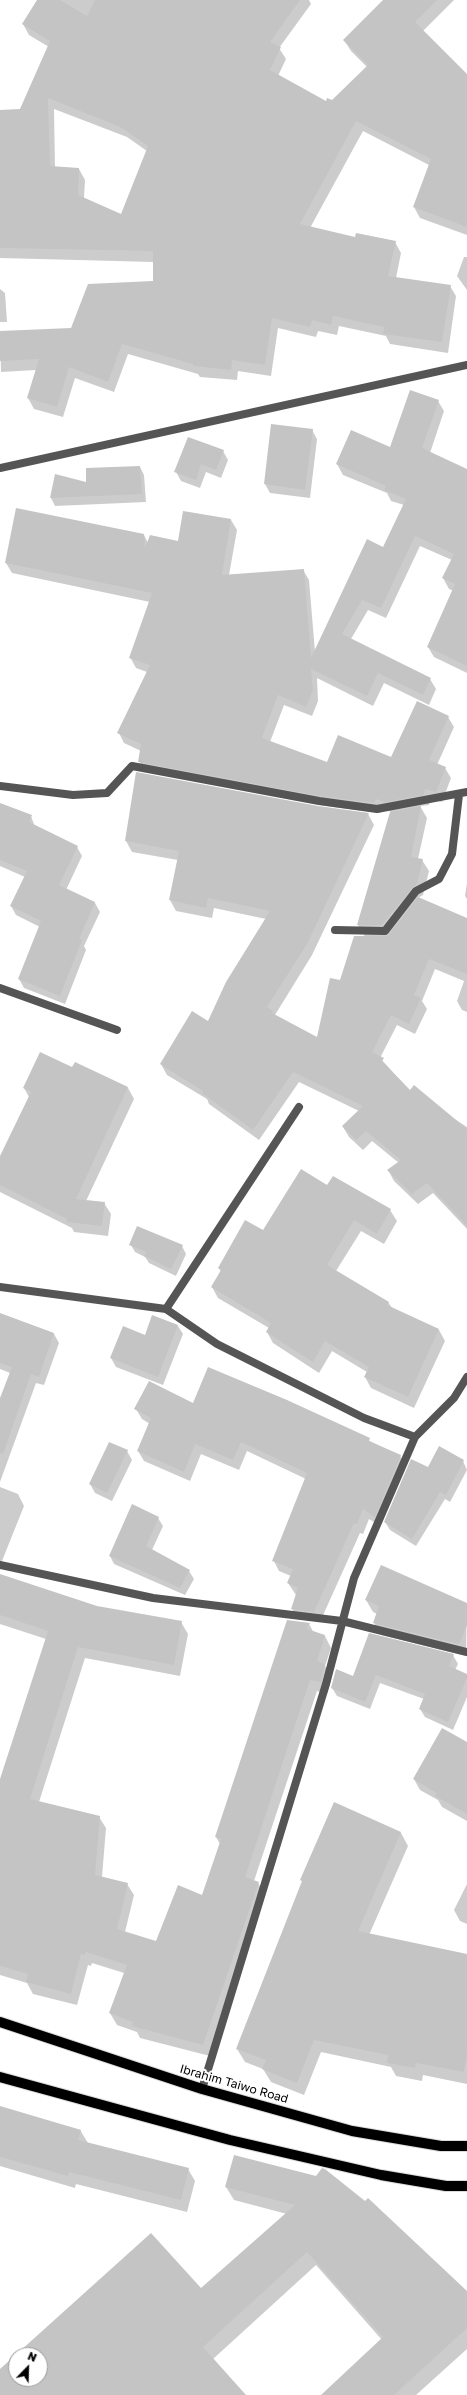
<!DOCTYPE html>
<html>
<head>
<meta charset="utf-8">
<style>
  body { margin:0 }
  #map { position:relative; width:467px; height:2395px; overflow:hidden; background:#fff; font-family:"Golos Text",sans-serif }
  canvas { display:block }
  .north { position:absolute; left:8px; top:2347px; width:40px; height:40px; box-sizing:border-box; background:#fff; border:1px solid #999; border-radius:50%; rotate:23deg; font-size:11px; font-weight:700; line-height:16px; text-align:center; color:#000 }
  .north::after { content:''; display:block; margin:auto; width:14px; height:18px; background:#000; clip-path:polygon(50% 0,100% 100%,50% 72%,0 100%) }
</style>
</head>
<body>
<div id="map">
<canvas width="467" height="2395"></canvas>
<div class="north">N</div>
</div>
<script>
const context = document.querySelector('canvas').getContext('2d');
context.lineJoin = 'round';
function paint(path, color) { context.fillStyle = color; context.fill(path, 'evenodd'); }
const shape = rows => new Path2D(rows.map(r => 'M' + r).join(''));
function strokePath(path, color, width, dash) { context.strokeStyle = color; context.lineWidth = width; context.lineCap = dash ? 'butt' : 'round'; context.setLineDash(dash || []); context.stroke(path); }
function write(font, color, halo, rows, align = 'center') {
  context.font = font + ' "Golos Text",sans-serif'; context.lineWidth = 4; context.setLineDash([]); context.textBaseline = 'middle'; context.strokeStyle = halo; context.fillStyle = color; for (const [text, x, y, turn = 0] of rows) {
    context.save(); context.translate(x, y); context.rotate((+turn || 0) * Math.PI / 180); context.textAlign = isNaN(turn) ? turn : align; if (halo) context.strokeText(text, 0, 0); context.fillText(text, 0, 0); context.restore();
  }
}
const shadow = shape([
  [38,0,309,0,311,4,279,48,286,59,278,76,326,102,332,102,367,67,351,51,344,40,384,0,454,0,423,31,467,76,467,235,420,218,414,207,429,165,363,131,310,228,356,238,395,242,401,253,396,278,450,286,456,296,448,353,390,344,386,336,339,326,337,335,318,331,316,337,278,328,271,376,238,371,237,380,200,377,198,374,128,354,114,392,75,378,63,417,34,409,28,398,36,370,1,372,0,332,71,329,154,281,154,262,0,258,0,111,20,110,49,47,29,35,23,24],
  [54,109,127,137,147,151,122,215,84,198,85,180,79,169,55,168],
  [464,257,467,257,467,290,457,276],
  [0,289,5,293,7,322,0,322],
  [438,401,444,411,430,453,467,470,467,673,434,657,428,647,454,591,449,589,443,578,452,560,420,546,386,618,368,610,351,639,430,679,436,689,429,705,384,683,373,706,317,678,318,701,312,716,284,705,270,742,328,763,392,758,448,717,454,727,437,765,445,768,451,778,442,802,430,799,429,805,420,806,427,818,418,859,422,860,429,871,423,895,418,898,467,923,467,1012,462,1010,457,1001,464,981,435,969,422,1001,427,1009,415,1034,397,1025,380,1058,410,1091,467,1127,467,1229,433,1193,418,1204,394,1181,388,1170,399,1163,372,1141,363,1150,349,1137,343,1127,359,1111,299,1082,259,1140,209,1104,207,1099,167,1075,161,1064,208,1022,266,919,214,908,212,918,176,911,170,900,178,860,132,852,126,841,318,807,368,814,374,825,312,955,275,1015,318,1039,341,982,365,937,358,925,391,812,382,808,380,813,326,806,145,772,139,761,141,751,124,743,119,733,147,672,136,668,130,657,150,602,12,573,6,563,144,535,148,543,179,542,231,520,237,530,229,575,303,570,309,580,315,652,384,548,404,505,391,501,387,493,343,475,337,464,390,448],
  [272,425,312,430,317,439,310,498,270,493,265,484],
  [223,451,228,460,221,478,206,472,200,488,181,481,176,472],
  [140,467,144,475,146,502,55,506,51,498,56,475,88,484],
  [0,815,31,816,35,827,77,847,82,856,66,890,95,903,100,912,84,946,86,950,65,1004,24,988,19,979,40,927,16,915,11,906,25,877,0,866],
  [467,883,467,899,465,896],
  [75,1063,128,1088,134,1099,86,1201,104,1203,111,1214,108,1236,74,1232,72,1228,0,1192,0,1158,29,1097,24,1088,73,1069],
  [327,1187,390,1210,397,1221,384,1244,361,1231,336,1271,388,1302,392,1308,439,1330,445,1341,414,1408,371,1388,365,1377,367,1372,332,1351,319,1373,273,1343,267,1332,269,1328,218,1298,212,1287,221,1272,219,1268,263,1232],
  [131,1245,182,1246,186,1254,176,1276,149,1263,145,1257,135,1252],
  [0,1314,54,1334,59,1343,44,1385,36,1383,0,1482,0,1401,10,1373,0,1369],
  [178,1326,183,1334,163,1385,116,1367,111,1358,145,1336],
  [286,1400,400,1456,406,1466,380,1526,369,1519,363,1534,360,1533,320,1622,298,1619,292,1609,296,1595,288,1583,291,1576,279,1571,274,1561,306,1479,247,1451,239,1470,201,1454,190,1481,144,1461,138,1451,150,1424,142,1419,136,1409],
  [127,1451,132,1460,112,1501,95,1493,90,1484],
  [463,1461,467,1470,450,1502,445,1499,416,1546,390,1530,385,1522,428,1468],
  [0,1487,18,1494,24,1506,0,1566],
  [158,1518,163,1526,152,1550,189,1571,194,1579,185,1595,114,1564,110,1556],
  [0,1575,97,1607,181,1622,188,1634,180,1676,85,1658,39,1802,99,1817,106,1828,102,1877,127,1884,134,1895,125,1932,157,1942,202,1896,220,1844,216,1837,309,1624,314,1633,325,1636,331,1648,325,1666,332,1677,327,1694,317,1691,254,1881,258,1883,265,1894,210,2056,140,2038,137,2032,117,2025,110,2013,124,1973,92,1963,91,1966,88,1965,77,2005,33,1994,27,1983,0,1975,0,1783,46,1639,0,1624],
  [366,1600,467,1604,466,1656,381,1635,374,1623,377,1614,373,1612],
  [369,1634,453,1655,458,1664,455,1670,467,1675,467,1697,453,1730,425,1717,420,1709,424,1699,380,1683,370,1709,337,1696,332,1688,353,1677],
  [467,1743,467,1821,442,1807,438,1800,420,1790,414,1779],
  [334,1804,401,1833,408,1846,369,1935,467,1955,467,2084,423,2075,422,2081,396,2076,391,2067,321,2052,304,2095,271,2082,263,2069,245,2062,237,2049,303,1883,301,1880],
  [467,1884,467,1924,460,1921,454,1910],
  [0,2107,80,2130,88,2143,188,2169,195,2181,187,2212,76,2184,75,2188,0,2166],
  [235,2156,467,2292,467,2349,416,2395,324,2395,382,2340,316,2265,213,2359,245,2395,0,2395,0,2370,16,2356,16,2379,40,2379,40,2355,17,2355,201,2290,287,2214,234,2200,226,2187]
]);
const building = shape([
  [37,0,60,0,87,16,95,0,300,0,270,42,281,47,270,70,326,101,327,98,332,100,368,65,343,40,383,0,437,0,415,22,467,74,467,227,413,207,431,159,356,121,300,224,355,237,356,233,396,241,388,276,451,285,442,342,383,334,384,327,333,316,331,325,312,320,310,327,272,318,265,365,232,360,231,370,193,366,193,364,122,344,108,382,69,367,57,407,27,398,39,359,0,361,0,331,71,328,88,284,153,281,153,251,0,248,0,110,20,109,50,41,22,24],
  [48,98,120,127,148,146,121,214,78,195,79,168,50,166],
  [410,390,439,400,422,448,467,469,467,666,427,647,455,584,442,578,454,554,415,536,381,608,362,600,342,634,431,678,423,695,378,673,367,696,311,669,313,690,306,707,278,695,262,738,327,762,338,735,391,757,417,701,449,716,429,760,446,767,436,792,425,789,424,795,385,802,376,799,374,803,320,796,138,762,141,744,117,733,150,665,129,658,152,593,5,563,16,508,144,534,145,548,150,535,178,541,183,511,231,519,222,575,304,569,311,658,367,539,383,547,406,499,384,490,386,486,336,464,351,430,390,447],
  [271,424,313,429,305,490,264,484],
  [188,437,224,450,216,470,201,464,196,480,174,472],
  [140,466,142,494,50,498,55,474,86,482,86,468],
  [136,772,318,806,369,813,307,944,267,1007,273,1011,272,1013,317,1037,330,978,340,980,354,936,388,936,418,897,467,918,467,974,429,959,414,995,421,998,409,1024,391,1015,372,1052,384,1058,382,1061,410,1090,414,1085,467,1129,467,1226,427,1183,412,1194,387,1170,401,1160,366,1131,356,1140,342,1126,363,1106,293,1072,253,1130,202,1093,203,1091,160,1064,192,1011,208,1021,226,982,270,911,208,898,206,908,169,900,179,851,125,841],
  [0,803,32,815,29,822,78,846,59,885,95,902,79,939,82,940,60,996,18,979,41,921,10,906,27,871,0,860],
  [421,806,411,857,423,859,417,884,412,888,382,925,357,925,390,812],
  [40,1052,72,1067,75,1062,128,1087,76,1199,105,1202,102,1226,67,1222,67,1219,0,1185,0,1156,31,1092,23,1088],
  [301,1169,327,1185,333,1176,391,1209,377,1234,354,1220,327,1265,389,1302,387,1305,439,1329,408,1397,364,1377,369,1367,325,1341,313,1362,266,1332,271,1323,211,1287,221,1270,218,1268,245,1220,263,1230],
  [137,1226,183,1245,171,1269,144,1256,146,1252,129,1245],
  [0,1313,54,1333,39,1377,31,1374,3,1454,0,1453,0,1398,12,1367,0,1363],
  [152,1315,178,1325,158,1377,110,1358,123,1326,145,1335],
  [208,1367,287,1400,370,1438,369,1441,401,1455,375,1517,363,1509,357,1524,354,1523,314,1612,291,1609,298,1588,287,1583,293,1569,272,1561,307,1473,241,1442,233,1460,195,1444,184,1472,137,1451,151,1418,134,1409,149,1381,193,1403],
  [109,1442,128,1450,107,1493,89,1484],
  [439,1446,464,1460,446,1495,440,1492,412,1539,384,1522,411,1459,428,1467],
  [132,1504,159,1517,146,1546,190,1570,180,1588,109,1556],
  [381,1565,467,1603,467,1625,459,1644,373,1623,379,1606,365,1600],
  [0,1574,97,1606,182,1621,174,1665,78,1647,30,1799,100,1816,95,1875,128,1883,117,1929,156,1941,178,1885,202,1895,221,1839,215,1837,287,1620,310,1623,307,1629,325,1635,317,1661,325,1664,321,1682,310,1680,245,1877,259,1882,203,2045,132,2026,133,2022,109,2013,127,1965,86,1952,85,1955,81,1954,71,1994,26,1982,28,1974,0,1966,0,1779,48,1631,0,1615],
  [369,1633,454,1654,449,1666,467,1674,467,1678,448,1722,419,1709,425,1694,376,1675,365,1702,331,1688,336,1669,353,1676],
  [442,1728,467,1742,467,1814,435,1796,437,1793,413,1779],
  [334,1802,401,1832,358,1931,467,1954,467,2054,464,2072,416,2063,415,2068,387,2063,388,2055,314,2040,297,2083,262,2069,266,2060,236,2049,302,1881,300,1880],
  [0,2106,81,2130,78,2140,189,2168,181,2200,69,2172,68,2176,0,2157],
  [234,2155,316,2176,322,2168,325,2169,365,2201,368,2198,467,2291,467,2328,394,2395,321,2395,383,2337,307,2252,203,2347,246,2395,0,2395,0,2369,151,2233,201,2288,295,2205,225,2187],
  [16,2355,40,2355,40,2379,16,2379]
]);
const minor = shape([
  [0,786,73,795,107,793,132,766,319,801,377,809,467,792],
  [335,930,385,931,416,891,439,879,452,854,459,795],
  [0,988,117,1030],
  [0,1287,166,1309,217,1344,364,1418,415,1437],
  [166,1309,299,1107],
  [0,1565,153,1598,342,1621,467,1652],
  [202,2089,326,1684,354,1578,415,1437,454,1398,467,1377]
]);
const tertiary = shape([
  [0,468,467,365]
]);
const primary = shape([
  [0,2022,202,2089,352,2131,441,2146,467,2146],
  [0,2077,230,2140,381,2175,446,2186,467,2186]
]);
const streetNames = [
  ["Ibrahim Taiwo Road",234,2084,16]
];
paint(shadow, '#0003');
paint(building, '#c4c4c4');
strokePath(primary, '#dbdbdb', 12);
strokePath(minor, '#555', 8);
strokePath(tertiary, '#555', 8);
strokePath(primary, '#000', 10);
write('12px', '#000', '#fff', streetNames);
</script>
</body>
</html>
